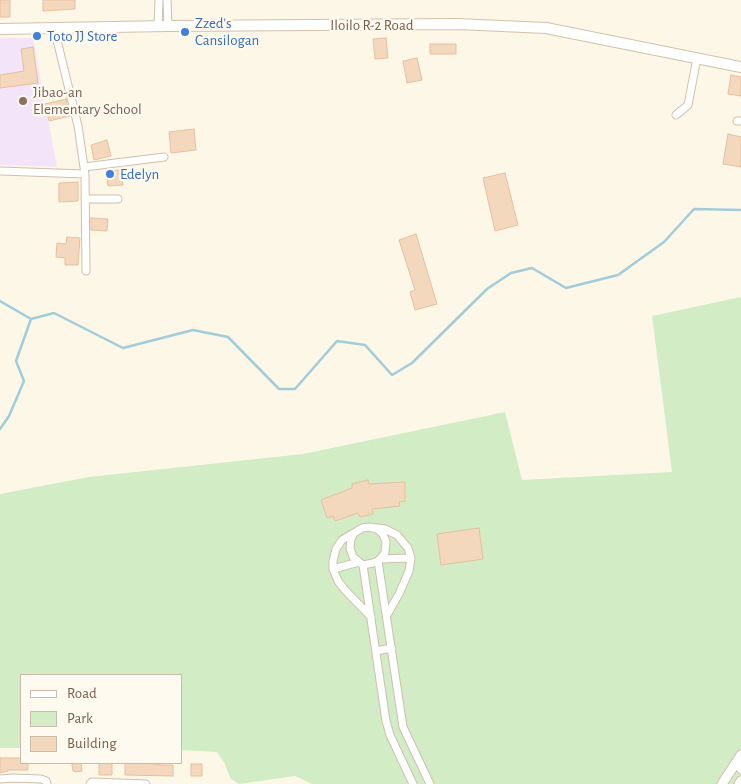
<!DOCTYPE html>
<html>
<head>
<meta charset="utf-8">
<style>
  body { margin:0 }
  #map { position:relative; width:741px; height:784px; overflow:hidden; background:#fdf7e8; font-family:"Alegreya Sans",sans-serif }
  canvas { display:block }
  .legend { position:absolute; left:20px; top:674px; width:162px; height:90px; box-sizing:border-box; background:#fffaef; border:1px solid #c9bcad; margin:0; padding:6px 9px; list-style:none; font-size:15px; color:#795e4a }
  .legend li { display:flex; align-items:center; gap:10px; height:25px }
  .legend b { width:25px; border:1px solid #c9bcad }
</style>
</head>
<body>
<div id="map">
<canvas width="741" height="784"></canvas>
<ul class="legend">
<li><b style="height:6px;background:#fff"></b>Road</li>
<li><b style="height:14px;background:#d2ecc5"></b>Park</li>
<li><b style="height:14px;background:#f4d8be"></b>Building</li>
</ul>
</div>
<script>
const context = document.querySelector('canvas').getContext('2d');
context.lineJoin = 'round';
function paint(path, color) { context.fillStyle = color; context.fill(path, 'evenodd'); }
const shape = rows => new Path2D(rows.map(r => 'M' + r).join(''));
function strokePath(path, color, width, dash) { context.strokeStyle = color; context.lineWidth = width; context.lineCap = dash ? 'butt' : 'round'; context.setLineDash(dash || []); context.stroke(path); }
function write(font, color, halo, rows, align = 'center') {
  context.font = font + ' "Alegreya Sans",sans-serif'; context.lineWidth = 4.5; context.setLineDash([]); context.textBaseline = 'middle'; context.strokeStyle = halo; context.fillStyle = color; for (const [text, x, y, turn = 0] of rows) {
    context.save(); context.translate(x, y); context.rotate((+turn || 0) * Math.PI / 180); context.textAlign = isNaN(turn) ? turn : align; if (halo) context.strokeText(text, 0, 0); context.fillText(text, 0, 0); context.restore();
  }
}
const education = shape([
  [0,38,33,38,57,167,0,165]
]);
const green = shape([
  [741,297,741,784,312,784,295,776,239,784,230,778,225,764,217,752,181,750,181,675,21,675,21,748,0,748,0,494,89,477,303,454,505,412,522,480,672,472,652,316]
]);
const stream = shape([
  [0,301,31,319],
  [0,429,9,416,24,381,16,361,31,319,54,313,123,348,193,330,228,337,279,389,295,389,337,341,365,345,392,375,412,363,487,289,511,273,532,268,566,288,618,275,664,242,694,209,741,210]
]);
const building = shape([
  [0,0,10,0,10,17,0,17,0,0],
  [43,0,75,0,75,9,43,11,43,0],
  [386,38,388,58,375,59,373,39,386,38],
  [430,44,456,44,456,54,430,54,430,44],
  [33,47,38,83,0,88,0,75,24,71,21,49,33,47],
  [417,58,422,80,407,83,403,61,417,58],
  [731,75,741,77,741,96,728,94,731,75],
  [66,99,70,116,49,121,45,104,66,99],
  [194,129,196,150,171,153,169,132,194,129],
  [728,134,741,137,741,167,723,164,728,134],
  [107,140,111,156,94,160,91,145,107,140],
  [121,170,123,185,108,186,106,171,121,170],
  [505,173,518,225,495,231,483,178,505,173],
  [78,182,78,201,59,202,59,183,78,182],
  [91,218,108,219,107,231,91,230,91,218],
  [416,234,437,304,415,310,410,292,415,290,399,240,416,234],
  [67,237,80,238,78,265,65,265,65,258,56,257,57,243,66,244,67,237],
  [368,480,369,484,405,482,405,501,399,502,400,506,372,509,373,514,360,517,358,513,335,521,333,516,327,518,321,500,352,488,352,484,368,480],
  [479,528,483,559,441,565,437,534,479,528],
  [0,758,21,758,21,763,28,763,28,770,8,770,8,771,0,773,0,758],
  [81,763,82,771,75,772,75,771,73,771,72,764,81,763],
  [99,763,112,763,112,775,99,775,99,763],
  [125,763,152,763,152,764,163,765,173,765,173,776,125,775,125,763],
  [191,764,202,764,202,776,191,776,191,764]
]);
const minor = shape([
  [167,0,168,26],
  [158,26,159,0],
  [54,28,78,126,85,174,86,271],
  [676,115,688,105,697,58],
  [737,121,741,121],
  [84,167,164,157],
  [0,171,85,174],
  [85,199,118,199],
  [369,527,385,529,397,535,408,548,411,558,409,571,399,594,387,615],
  [369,527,377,529,383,534,386,542,385,553,378,561,373,563,363,565,353,557,350,548,351,539,354,533,362,528,369,527],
  [354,533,342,540,336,549,333,561,333,569,338,581,345,590,371,617],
  [380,559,411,558],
  [378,561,403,727,430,784],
  [363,565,386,721,390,735,413,784],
  [333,569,359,562],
  [376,651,392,648],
  [736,763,741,770],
  [0,779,14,778,41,779,46,781,47,784],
  [90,784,92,782,146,784]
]);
const tertiary = shape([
  [722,784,741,755],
  [739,784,741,781]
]);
const secondary = shape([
  [0,29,168,26,457,24,546,28,741,67]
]);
const markers = [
  [185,32,5,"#3f7fe0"],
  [37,36,5,"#3f7fe0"],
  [23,101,5,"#8d6e63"],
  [110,174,5,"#3f7fe0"]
];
const shopNames = [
  ["Zzed's",195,23],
  ["Cansilogan",195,40],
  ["Toto JJ Store",47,36],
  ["Edelyn",120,174]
];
const streetNames = [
  ["Iloilo R-2 Road",372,25]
];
const educationNames = [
  ["Jibao-an",33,92],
  ["Elementary School",33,109]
];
paint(education, '#f4e4fa');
paint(green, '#d2ecc5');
strokePath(stream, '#a1cdda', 2.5);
paint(building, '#f4d8be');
strokePath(building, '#e7bf9e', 1);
strokePath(minor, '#d0bfac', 9);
strokePath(tertiary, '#d0bfac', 11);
strokePath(secondary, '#d3c0aa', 12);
strokePath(minor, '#fff', 7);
strokePath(tertiary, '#fff', 9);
strokePath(secondary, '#fff', 10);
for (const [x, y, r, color] of markers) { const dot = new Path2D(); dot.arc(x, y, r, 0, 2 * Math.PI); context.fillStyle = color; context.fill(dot); strokePath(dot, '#fffaef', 2); }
write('15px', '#366cbe', '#fffaef', shopNames, 'left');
write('15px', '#795e4a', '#fffaef', streetNames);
write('15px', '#785e54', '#fffaef', educationNames, 'left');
</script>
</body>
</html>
